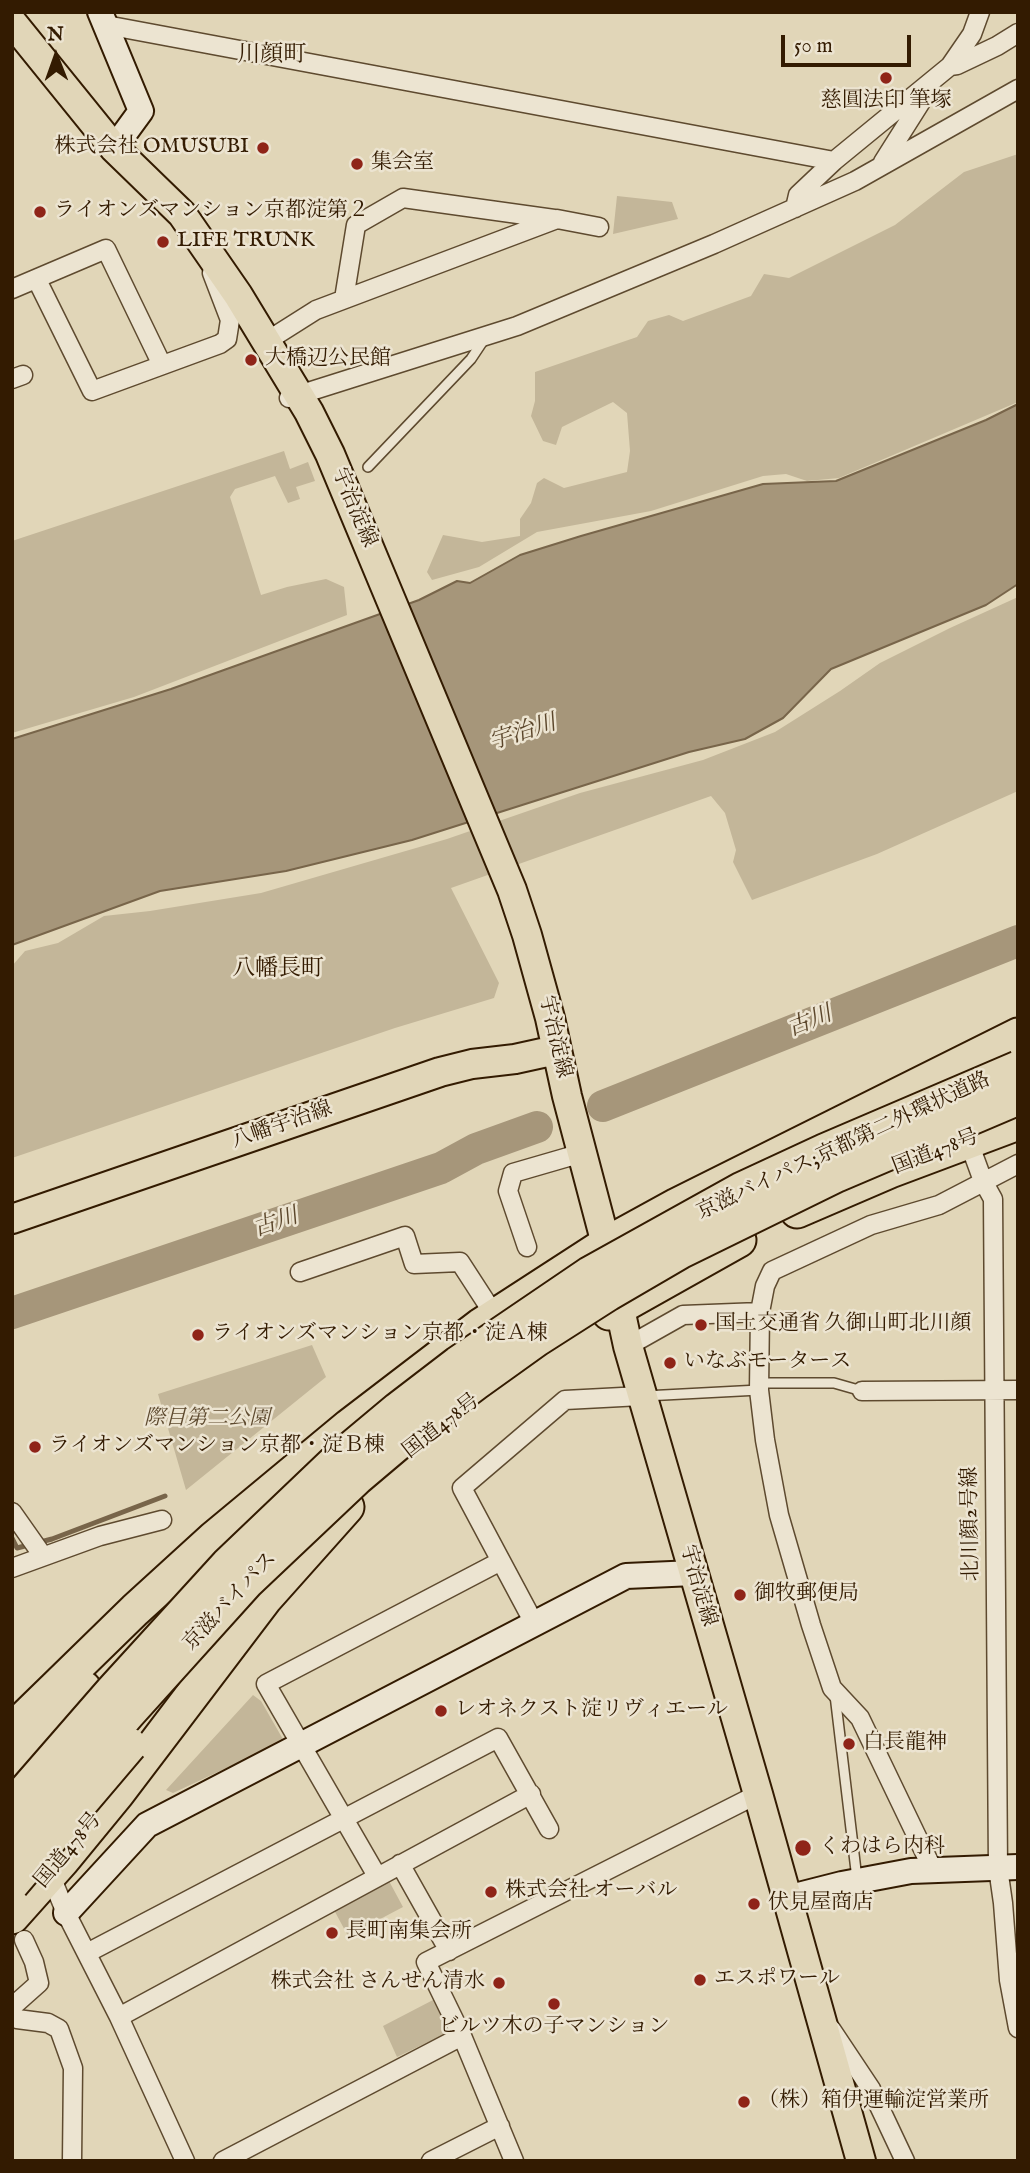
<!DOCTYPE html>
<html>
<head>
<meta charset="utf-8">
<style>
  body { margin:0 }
  #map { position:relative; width:1030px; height:2173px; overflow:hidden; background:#e1d6b8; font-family:"IM FELL English",serif }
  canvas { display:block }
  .frame { position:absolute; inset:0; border:14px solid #331b01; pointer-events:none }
  .north { position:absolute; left:21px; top:21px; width:70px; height:70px; -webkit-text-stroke:5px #ece4d1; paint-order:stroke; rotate:359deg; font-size:19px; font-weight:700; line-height:28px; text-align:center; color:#331b01 }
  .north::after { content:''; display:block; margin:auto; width:24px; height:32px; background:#331b01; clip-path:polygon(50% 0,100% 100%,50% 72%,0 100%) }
  .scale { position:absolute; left:781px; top:35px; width:130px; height:32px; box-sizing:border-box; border:4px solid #331b01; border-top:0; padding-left:9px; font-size:21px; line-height:24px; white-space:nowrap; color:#331b01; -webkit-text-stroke:5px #ece4d1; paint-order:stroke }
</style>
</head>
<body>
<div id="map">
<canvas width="1030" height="2173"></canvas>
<div class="frame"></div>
<div class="north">N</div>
<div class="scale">50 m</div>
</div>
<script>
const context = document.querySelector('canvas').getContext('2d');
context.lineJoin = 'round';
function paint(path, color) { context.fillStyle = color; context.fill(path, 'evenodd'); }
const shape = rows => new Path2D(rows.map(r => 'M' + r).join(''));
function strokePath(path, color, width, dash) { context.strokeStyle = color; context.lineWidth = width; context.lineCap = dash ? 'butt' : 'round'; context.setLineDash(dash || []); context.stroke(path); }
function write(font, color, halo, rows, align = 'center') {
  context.font = font + ' "IM FELL English","Noto Serif JP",serif'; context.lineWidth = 5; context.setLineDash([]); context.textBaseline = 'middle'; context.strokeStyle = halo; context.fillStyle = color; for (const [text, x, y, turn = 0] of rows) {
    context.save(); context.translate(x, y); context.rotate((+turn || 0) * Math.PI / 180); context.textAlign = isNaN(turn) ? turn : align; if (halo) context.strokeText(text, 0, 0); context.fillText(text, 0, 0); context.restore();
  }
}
const green = shape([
  [1018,154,1018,402,839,478,807,481,786,474,763,476,651,511,537,532,479,567,432,580,427,572,443,535,482,542,520,536,520,519,531,503,537,483,544,478,564,488,627,472,630,451,627,413,613,402,562,427,556,445,543,441,531,416,535,401,535,372,637,337,648,321,669,315,683,321,751,296,764,274,789,278,895,225,964,172],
  [617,196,672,202,678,219,613,234],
  [284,451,290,469,308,462,315,481,296,487,300,499,288,503,275,476,235,489,230,497,261,595,287,587,326,579,344,587,347,615,134,697,12,733,12,541],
  [1018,597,1018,791,877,854,752,900,733,862,736,850,725,813,711,796,451,888,499,983,494,998,395,1028,12,1158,12,966,25,951,58,943,104,916,150,911,261,893,447,839,580,793,703,760,775,732,840,691,880,663,950,628],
  [312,1345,326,1377,186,1490,158,1394],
  [253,1695,261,1701,284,1741,173,1793,166,1790],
  [389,1881,403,1907,348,1936,334,1910],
  [433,2000,449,2032,397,2057,383,2026]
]);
const water = shape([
  [1018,404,1018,584,986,605,831,669,783,718,745,739,689,752,412,840,286,871,160,891,12,945,12,739,171,689,419,600,457,581,470,583,520,555,581,536,763,484,836,481,986,420,1018,404]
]);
const stream = shape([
  [12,1538,17,1548,52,1539,165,1496]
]);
const river = shape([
  [603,1106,1018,941],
  [12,1313,441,1168,476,1149,537,1127]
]);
const lane = shape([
  [368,467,471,359,485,338],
  [759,1383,834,1383,862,1391],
  [645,1396,759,1390],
  [835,1695,857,1879]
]);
const street = shape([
  [106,25,834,161],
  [950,66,957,65,997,46,1018,33],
  [883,162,926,94],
  [795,208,798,195,834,161,950,66,972,34,980,12],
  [37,280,92,391,220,344,227,339,230,320,212,273],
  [12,289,106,249,162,365],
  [344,299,356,225,403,198,554,219],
  [267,341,316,310,557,219,599,227],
  [12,379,23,375],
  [289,398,517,326,714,244,855,181,1018,89],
  [968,1140,983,1181,993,1199,998,1868,1003,1903,1009,1980,1018,2028],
  [527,1247,508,1191,513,1173,582,1153],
  [300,1272,405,1236,414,1264,460,1262,495,1316],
  [628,1346,683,1315,760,1312],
  [862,1391,1018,1390],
  [12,1512,43,1556],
  [12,1568,100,1536,162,1520],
  [534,1623,462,1488,565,1400,641,1396],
  [400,1864,449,1951],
  [48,1869,66,1913,119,2017,185,2161],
  [933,1870,860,1718,832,1688,811,1625,779,1515,765,1440,759,1390,760,1312,765,1286,772,1271,871,1225,939,1205,1018,1164],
  [377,1876,266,1684,501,1561],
  [87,1953,498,1738,549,1829],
  [12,2007,39,1983,34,1962,24,1940],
  [12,2016,17,2019,48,2023,59,2029,73,2068,72,2161],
  [119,2017,531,1794],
  [831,2029,871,2089,905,2161],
  [223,2161,462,2036],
  [431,2161,500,2126],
  [514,2161,462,2036,426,1962,758,1794]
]);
const secondary = shape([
  [100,12,141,111,114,148],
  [787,1898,842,1884,911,1871,1018,1867],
  [66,1913,147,1825,626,1576,694,1573]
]);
const primary = shape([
  [12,22,114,148,182,214,238,295,309,412,330,454,512,890,527,935,550,1018,567,1096,606,1244,628,1346,758,1794,861,2161],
  [12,1219,440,1072,472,1064,515,1059,556,1050]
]);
const highway = shape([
  [797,1211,890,1171,1018,1123],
  [609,1313,739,1240],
  [12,1730,135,1610,214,1538,349,1426,481,1325,606,1244,677,1205,1018,1035],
  [12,1766,84,1688],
  [12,1917,62,1861,117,1794,265,1599,347,1507]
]);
const highwayBridge = shape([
  [12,1806,113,1690,227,1565,337,1460,398,1409,458,1363,589,1274,742,1189,824,1151,1018,1068],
  [12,1848,128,1714,247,1582,357,1478,415,1429,476,1383,536,1340,608,1294,680,1252,837,1175,1018,1098],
  [12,1884,130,1745]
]);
const markers = [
  [886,78,7,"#8f2418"],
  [263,148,7,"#8f2418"],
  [357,164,7,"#8f2418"],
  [40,212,7,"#8f2418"],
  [163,242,7,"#8f2418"],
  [251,360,7,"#8f2418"],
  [701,1325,7,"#8f2418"],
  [198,1335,7,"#8f2418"],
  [670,1363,7,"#8f2418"],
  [35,1447,7,"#8f2418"],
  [740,1595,7,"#8f2418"],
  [441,1711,7,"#8f2418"],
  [849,1744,7,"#8f2418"],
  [803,1848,9,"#8f2418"],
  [491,1892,7,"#8f2418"],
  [754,1904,7,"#8f2418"],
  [332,1933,7,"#8f2418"],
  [700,1980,7,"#8f2418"],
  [499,1983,7,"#8f2418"],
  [554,2004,7,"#8f2418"],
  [744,2102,7,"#8f2418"]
];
const poiNames = [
  ["慈圓法印 筆塚",886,102,"center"],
  ["株式会社 OMUSUBI",249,148,"right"],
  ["集会室",371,164],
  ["ライオンズマンション京都淀第２",54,212],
  ["LIFE TRUNK",177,242],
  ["大橋辺公民館",265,360],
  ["国土交通省 久御山町北川顔",715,1325],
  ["ライオンズマンション京都・淀Ａ棟",212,1335],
  ["いなぶモータース",684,1363],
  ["ライオンズマンション京都・淀Ｂ棟",49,1447],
  ["御牧郵便局",754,1595],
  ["レオネクスト淀リヴィエール",455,1711],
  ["白長龍神",863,1744],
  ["くわはら内科",819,1848],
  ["株式会社 オーバル",505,1892],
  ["伏見屋商店",768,1904],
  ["長町南集会所",346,1933],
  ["エスポワール",714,1980],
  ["株式会社 さんせん清水",485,1983,"right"],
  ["ビルツ木の子マンション",554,2028,"center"],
  ["（株）箱伊運輸淀営業所",758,2102]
];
const streetNames = [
  ["宇治淀線",353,508,67],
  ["宇治淀線",554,1037,77],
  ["八幡宇治線",282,1126,-19],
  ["京滋バイパス;京都第二外環状道路",844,1147,-25],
  ["国道478号",936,1153,-21],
  ["国道478号",442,1427,-38],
  ["北川顔2号線",972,1524,-91],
  ["宇治淀線",697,1586,74],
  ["京滋バイパス",231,1602,-47],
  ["国道478号",69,1851,-50]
];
const parkNames = [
  ["際目第二公園",207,1420]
];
const neighbourhoodNames = [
  ["川顔町",272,56],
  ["八幡長町",278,970]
];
const waterNames = [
  ["宇治川",523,734,-18],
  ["古川",810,1023,-22],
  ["古川",276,1224,-19]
];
paint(green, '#c3b699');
paint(water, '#a6967a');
strokePath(water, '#78654a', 2);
strokePath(stream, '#78654a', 5);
strokePath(river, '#a6967a', 32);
strokePath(lane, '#5e4a2f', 12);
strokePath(street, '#5e4a2f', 21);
strokePath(secondary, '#331b01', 28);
strokePath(primary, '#331b01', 32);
strokePath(highway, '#331b01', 37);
strokePath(lane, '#ece4d1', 9);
strokePath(street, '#ece4d1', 18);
strokePath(secondary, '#ece4d1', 24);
strokePath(primary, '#e1d6b8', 28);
strokePath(highway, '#e1d6b8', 33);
strokePath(highwayBridge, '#331b01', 37, []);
strokePath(highwayBridge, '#e1d6b8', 33);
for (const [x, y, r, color] of markers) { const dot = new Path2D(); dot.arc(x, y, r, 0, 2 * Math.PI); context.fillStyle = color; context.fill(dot); strokePath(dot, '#ece4d1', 2.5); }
write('21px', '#331b01', '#ece4d1', poiNames, 'left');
write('21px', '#331b01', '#ece4d1', streetNames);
write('italic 21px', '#5e4a2f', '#ece4d1', parkNames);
write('23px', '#331b01', '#ece4d1', neighbourhoodNames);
write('italic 23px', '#5b462b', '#ece4d1', waterNames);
</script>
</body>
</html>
